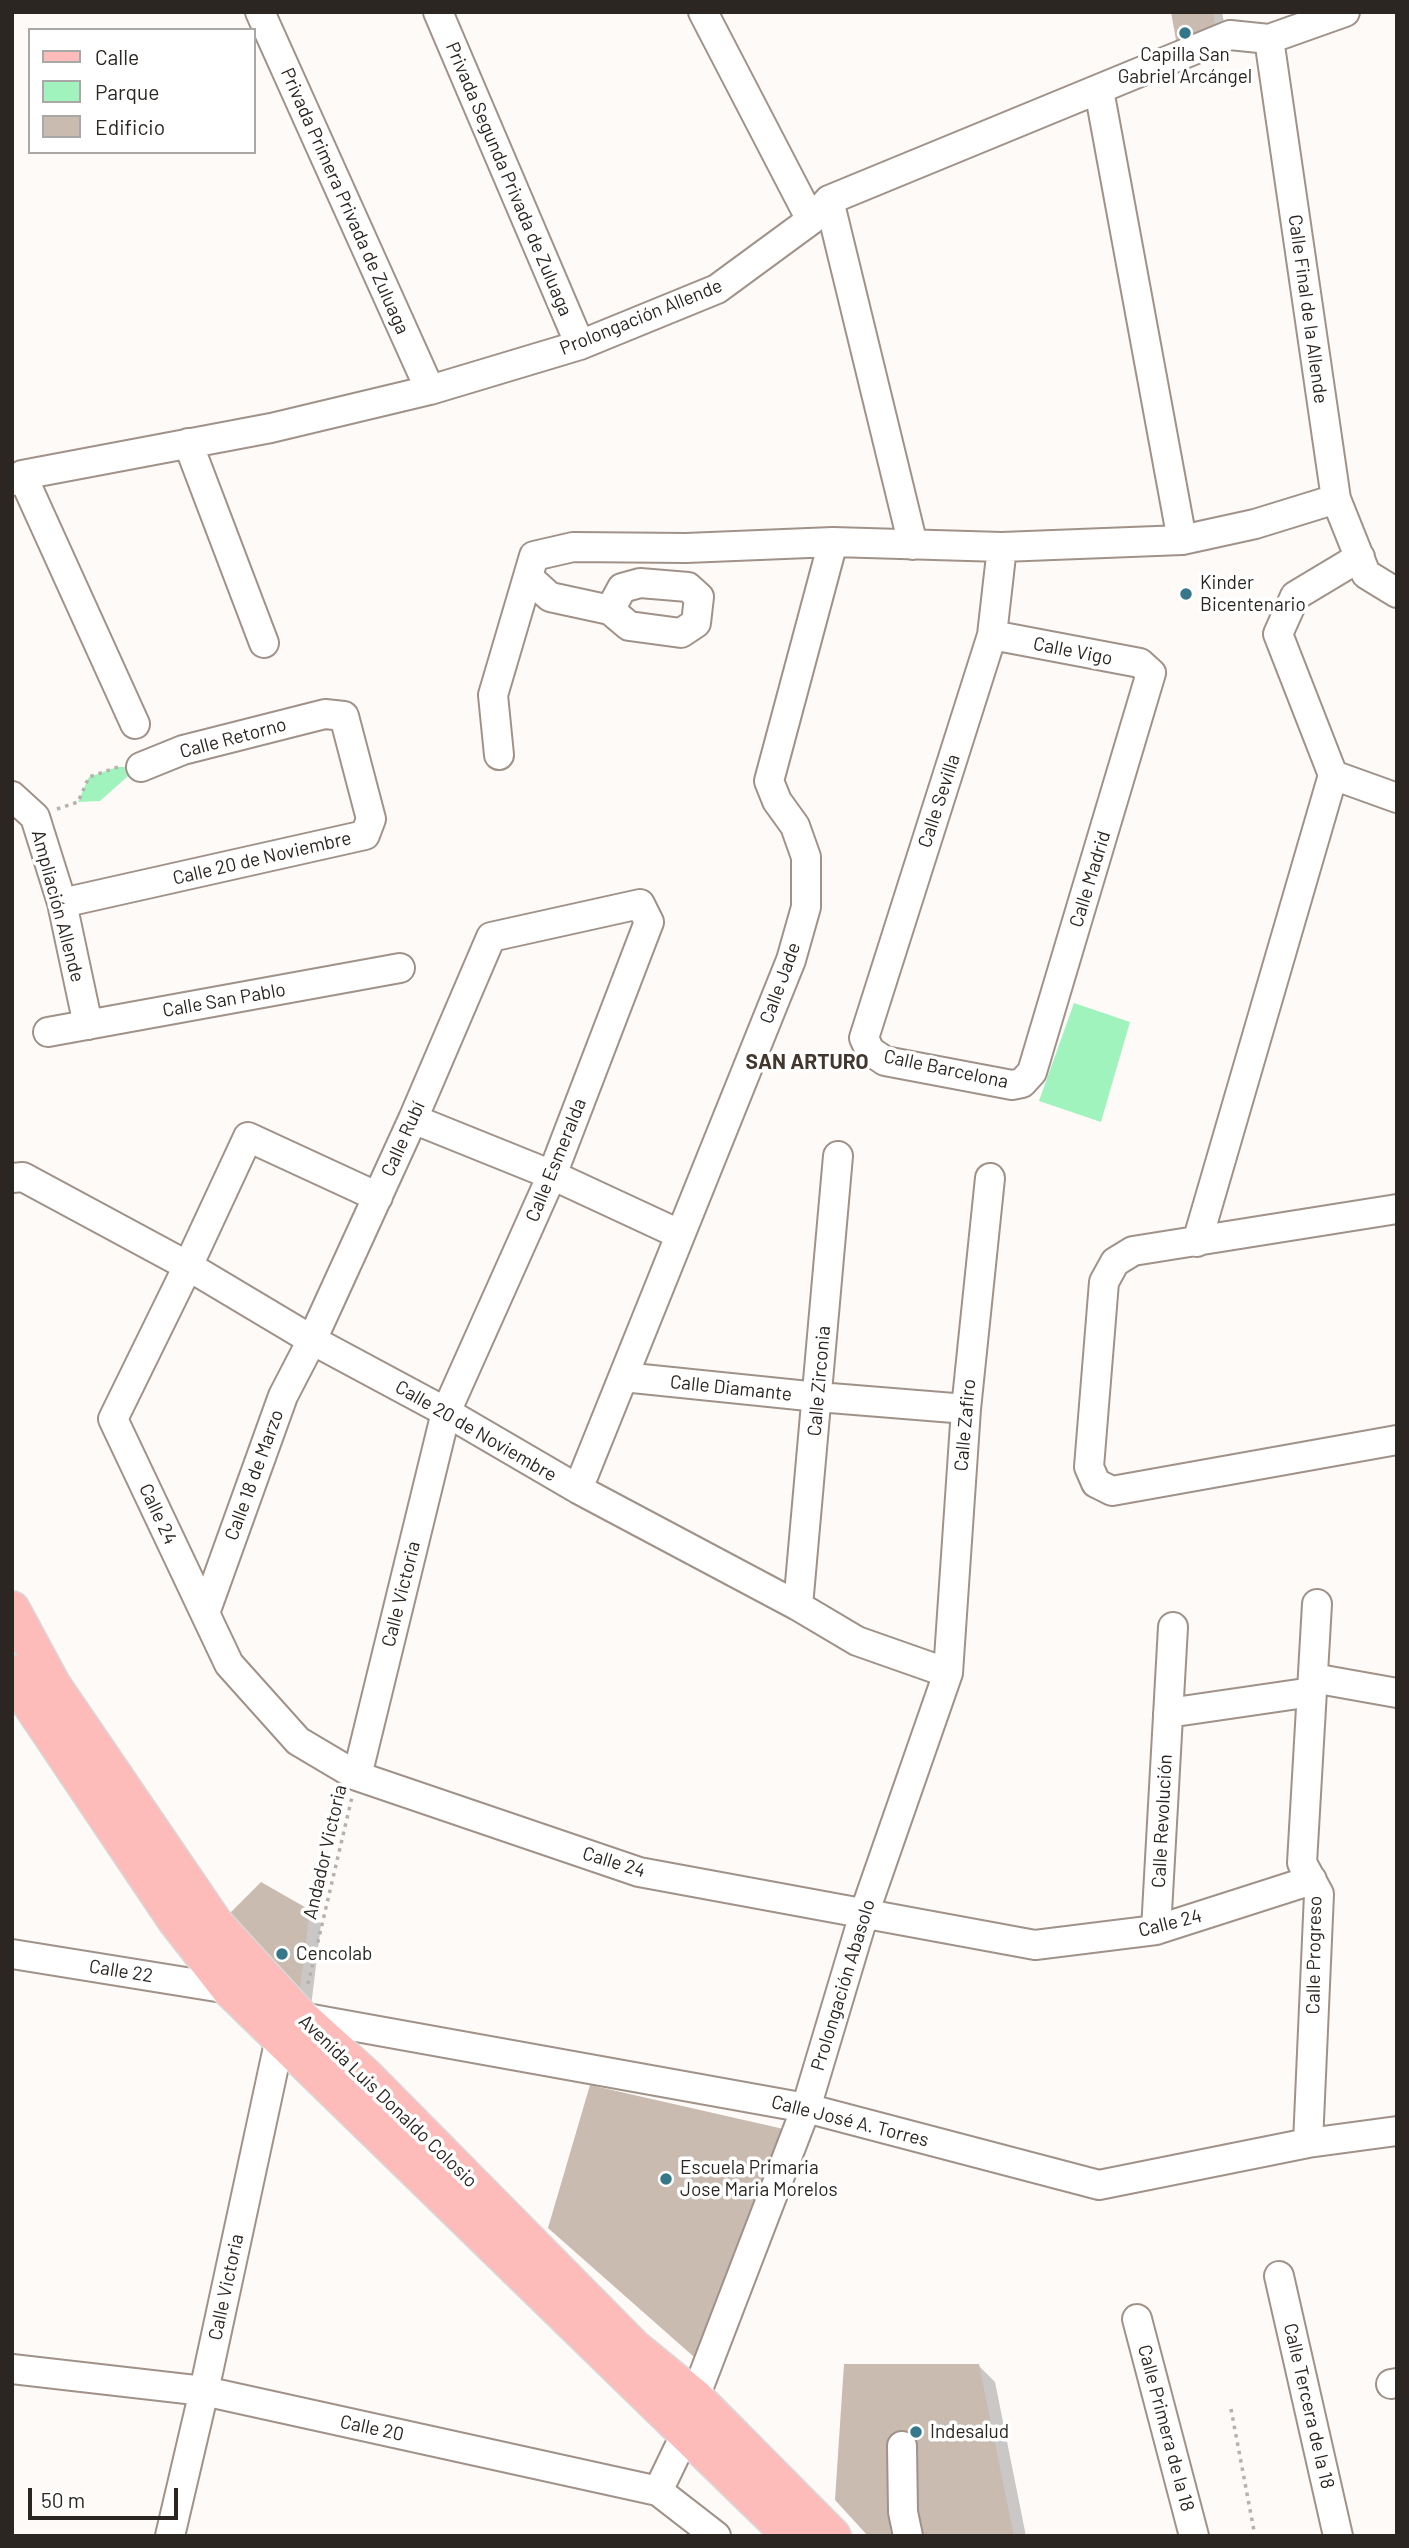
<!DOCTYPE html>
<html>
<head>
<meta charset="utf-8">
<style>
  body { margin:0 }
  #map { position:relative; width:1409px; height:2548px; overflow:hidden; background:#fdfaf8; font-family:Barlow,sans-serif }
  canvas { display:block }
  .frame { position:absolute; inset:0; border:14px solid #2b2622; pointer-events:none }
  .legend { position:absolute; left:28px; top:28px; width:228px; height:126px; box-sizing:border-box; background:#fff; border:2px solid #aaa8a7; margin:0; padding:9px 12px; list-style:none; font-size:21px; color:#2b2622 }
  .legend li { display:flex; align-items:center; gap:14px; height:35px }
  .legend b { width:35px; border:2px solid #aaa8a7 }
  .scale { position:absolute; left:28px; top:2488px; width:150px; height:32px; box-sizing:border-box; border:4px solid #2b2622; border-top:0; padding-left:9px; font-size:21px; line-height:24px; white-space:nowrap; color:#2b2622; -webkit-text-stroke:5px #fff; paint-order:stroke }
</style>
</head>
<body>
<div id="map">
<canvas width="1409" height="2548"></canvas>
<div class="frame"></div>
<ul class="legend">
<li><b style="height:9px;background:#fdbcb9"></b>Calle</li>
<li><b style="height:19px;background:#a1f3be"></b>Parque</li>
<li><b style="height:19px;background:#c9bbb0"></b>Edificio</li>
</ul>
<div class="scale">50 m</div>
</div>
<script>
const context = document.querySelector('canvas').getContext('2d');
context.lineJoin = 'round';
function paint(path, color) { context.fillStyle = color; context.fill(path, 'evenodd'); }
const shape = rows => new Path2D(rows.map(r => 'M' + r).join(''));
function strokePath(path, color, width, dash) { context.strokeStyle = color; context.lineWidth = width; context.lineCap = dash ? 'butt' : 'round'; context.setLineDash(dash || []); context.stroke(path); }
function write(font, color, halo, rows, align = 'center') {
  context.font = font + ' Barlow,sans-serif'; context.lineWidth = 7; context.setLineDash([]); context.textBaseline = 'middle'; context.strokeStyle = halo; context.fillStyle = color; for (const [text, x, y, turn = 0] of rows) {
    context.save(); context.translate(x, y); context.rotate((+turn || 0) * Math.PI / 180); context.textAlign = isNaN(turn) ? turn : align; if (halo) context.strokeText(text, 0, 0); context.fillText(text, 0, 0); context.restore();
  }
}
const green = shape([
  [117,767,141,767,136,769,100,801,78,802,89,777],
  [1074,1003,1130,1022,1101,1122,1039,1101]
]);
const shadow = shape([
  [1173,12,1222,12,1227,38,1190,52,1178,39],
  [308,1912,321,1924,311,2007,293,1991],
  [978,2365,995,2382,1026,2536,871,2536]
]);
const building = shape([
  [1171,12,1213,12,1215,26,1176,40],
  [261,1882,310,1910,299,1997,227,1916],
  [590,2085,788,2130,702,2364,548,2228],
  [844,2364,979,2364,1014,2536,868,2536,835,2500]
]);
const path = shape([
  [57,809,78,802,89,777,118,767],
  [308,1984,352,1797],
  [1231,2409,1255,2536]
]);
const minor = shape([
  [260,12,430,390],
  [438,12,580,345],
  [703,12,811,220],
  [1269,39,1336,499,1366,574,1397,593],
  [1099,90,1182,540],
  [829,200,913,545],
  [188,443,264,643],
  [22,475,135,724],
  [12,481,22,475,271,428,430,390,580,345,717,289,811,220,829,200,1230,35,1269,39,1345,12],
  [528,577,550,597,610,610,629,626,681,633,696,623,699,597,688,587,640,583,622,588,610,610],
  [992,635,1140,663,1151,673,1032,1072,1022,1083,1012,1085,885,1061,870,1051,864,1038,992,635,1002,547],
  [499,755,493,695,534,556,573,547,686,548,833,542,1002,547,1182,540,1255,524,1336,499],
  [1333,775,1397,798],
  [12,796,35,817,62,903,88,1025],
  [62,903,365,835,371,819,344,716,325,714,183,750,141,767],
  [48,1032,400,968],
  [413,1119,552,1175,679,1234],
  [12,1178,23,1177,188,1266,312,1340,446,1412,578,1489,798,1606,857,1641,948,1673],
  [378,1197,248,1137,188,1266,113,1419,229,1664,298,1741,357,1776,639,1872,1035,1945,1156,1930,1312,1880],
  [1397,1209,1133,1251,1115,1262,1104,1282,1089,1467,1096,1483,1112,1491,1397,1440],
  [1197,1242,1333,775,1278,634,1295,596,1360,557],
  [623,1377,818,1397,966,1409],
  [578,1489,791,960,806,907,806,857,795,826,777,801,769,781,833,542],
  [798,1606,838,1156],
  [205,1613,283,1396,312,1340,413,1119,491,937,640,904,649,922,552,1175,446,1412,357,1776],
  [1313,1678,1397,1693],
  [1168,1713,1312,1692],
  [1156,1930,1173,1627],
  [12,1954,229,1989],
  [301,2017,806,2108,1099,2185,1308,2143,1397,2131],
  [1308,2143,1319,1894,1302,1863,1317,1604],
  [1279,2276,1338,2536],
  [1137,2319,1194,2536],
  [12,2369,204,2391,658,2491,716,2536],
  [1391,2384,1397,2383],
  [902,2446,903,2512,908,2536],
  [658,2491,686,2433,695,2397,806,2108,864,1914,948,1673,966,1409,990,1178],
  [170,2536,204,2391,280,2038]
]);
const major = shape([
  [12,1609,53,1685,215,1923,301,2017,367,2077,635,2348,695,2397,833,2536],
  [12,1673,32,1707,175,1920,229,1989,791,2536]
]);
const markers = [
  [1185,33,7,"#36778a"],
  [1186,594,7,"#36778a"],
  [282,1954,7,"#36778a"],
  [666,2179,7,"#36778a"],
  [916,2432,7,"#36778a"]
];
const poiNames = [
  ["Capilla San",1185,55,"center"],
  ["Gabriel Arcángel",1185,77,"center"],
  ["Kinder",1200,583],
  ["Bicentenario",1200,605],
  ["Cencolab",296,1954],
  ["Escuela Primaria",680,2168],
  ["Jose Maria Morelos",680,2190],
  ["Indesalud",930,2432]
];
const streetNames = [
  ["Privada Segunda Privada de Zuluaga",509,179,67],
  ["Privada Primera Privada de Zuluaga",345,201,66],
  ["Calle Final de la Allende",1308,309,82],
  ["Prolongación Allende",641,317,-22],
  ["Calle Vigo",1073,651,11],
  ["Calle Retorno",233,738,-15],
  ["Calle Sevilla",939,801,-72],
  ["Calle 20 de Noviembre",262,858,-13],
  ["Calle Madrid",1090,879,-73],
  ["Ampliación Allende",58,906,75],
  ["Calle Jade",780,983,-70],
  ["Calle San Pablo",224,1000,-10],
  ["Calle Barcelona",946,1069,12],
  ["Calle Rubí",403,1139,-66],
  ["Calle Esmeralda",556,1160,-68],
  ["Calle Zirconia",819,1381,-85],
  ["Calle Diamante",731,1388,6],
  ["Calle Zafiro",965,1425,-85],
  ["Calle 20 de Noviembre",476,1431,30],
  ["Calle 18 de Marzo",254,1475,-70],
  ["Calle 24",158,1514,65],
  ["Calle Victoria",401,1594,-76],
  ["Calle Revolución",1162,1821,-87],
  ["Andador Victoria",325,1852,-77],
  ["Calle 24",614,1862,17],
  ["Calle 24",1170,1923,-14],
  ["Calle Progreso",1314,1955,-89],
  ["Calle 22",121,1971,9],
  ["Prolongación Abasolo",843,1985,-73],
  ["Avenida Luis Donaldo Colosio",388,2101,44],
  ["Calle José A. Torres",850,2121,14],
  ["Calle Victoria",226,2287,-78],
  ["Calle Tercera de la 18",1309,2406,77],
  ["Calle 20",372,2428,12],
  ["Calle Primera de la 18",1166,2428,75]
];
const neighbourhoodNames = [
  ["SAN ARTURO",807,1062]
];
paint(green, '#a1f3be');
paint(shadow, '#0003');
paint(building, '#c9bbb0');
strokePath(minor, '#a09288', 32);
strokePath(major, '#d9d8d7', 38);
strokePath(path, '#b5b1ae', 3.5, [3.5, 5]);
strokePath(minor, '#fff', 28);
strokePath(major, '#fdbcb9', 35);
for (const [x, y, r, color] of markers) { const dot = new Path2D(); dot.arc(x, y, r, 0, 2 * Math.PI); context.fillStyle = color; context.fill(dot); strokePath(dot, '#fff', 2.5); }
write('19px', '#2b2622', '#fff', poiNames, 'left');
write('19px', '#2b2622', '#fff', streetNames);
write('bold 21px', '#42372e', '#fff', neighbourhoodNames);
</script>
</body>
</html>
